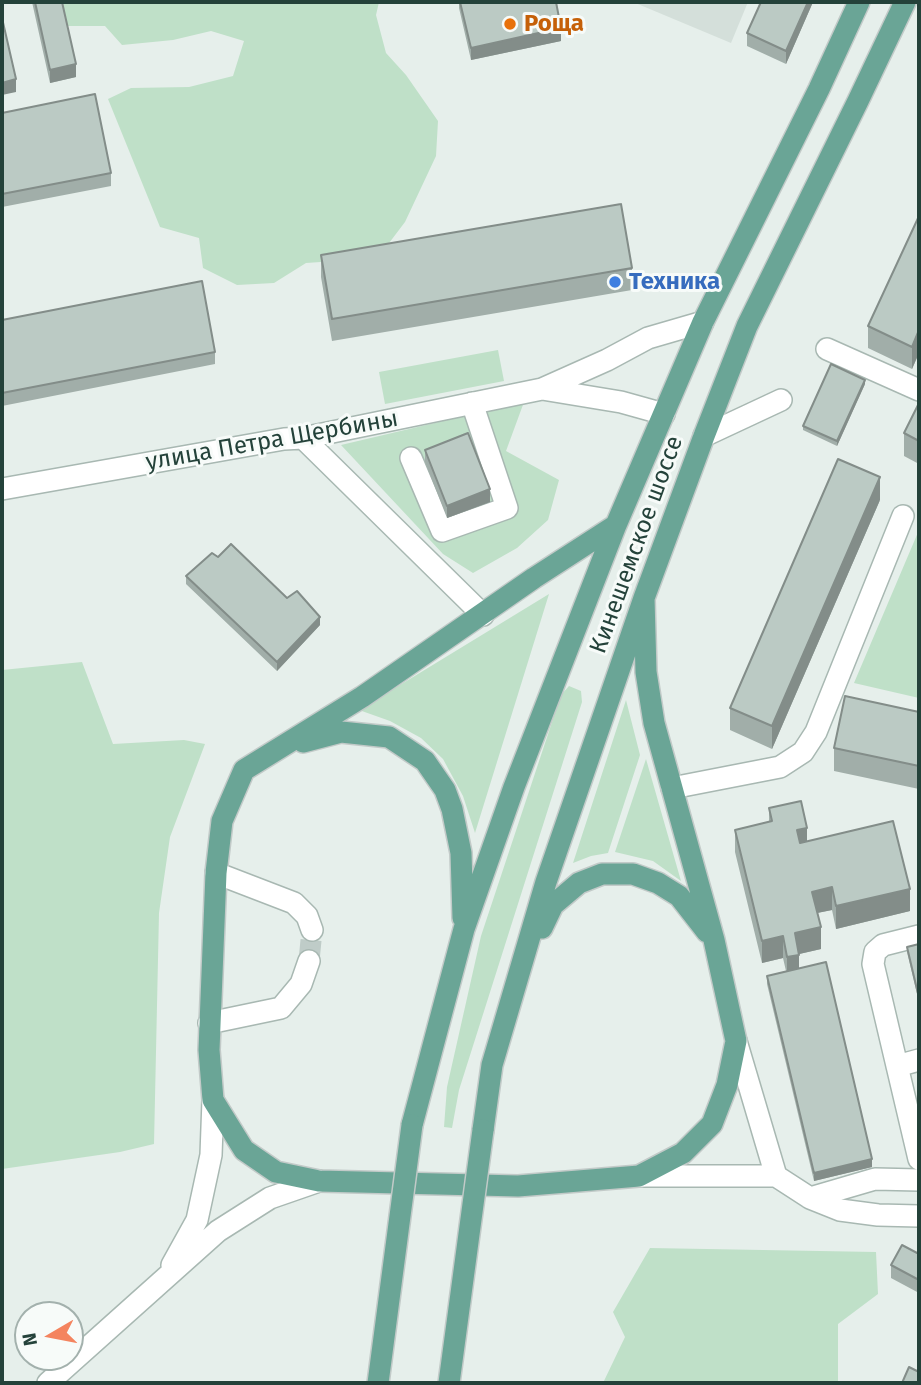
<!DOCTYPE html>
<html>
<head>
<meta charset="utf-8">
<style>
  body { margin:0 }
  #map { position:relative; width:921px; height:1385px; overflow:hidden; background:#e6efeb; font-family:"Fira Sans",sans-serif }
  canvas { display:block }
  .frame { position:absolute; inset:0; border:4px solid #24423a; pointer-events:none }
  .north { position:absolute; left:14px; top:1301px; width:70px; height:70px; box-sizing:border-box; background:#f7fbf9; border:2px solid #a3b1ad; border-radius:50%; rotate:260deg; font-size:19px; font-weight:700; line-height:28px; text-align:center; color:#24423a }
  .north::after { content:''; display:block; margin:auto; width:24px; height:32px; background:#f4845f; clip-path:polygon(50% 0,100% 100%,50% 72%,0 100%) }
</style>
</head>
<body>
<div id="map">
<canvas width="921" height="1385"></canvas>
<div class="frame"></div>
<div class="north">N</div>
</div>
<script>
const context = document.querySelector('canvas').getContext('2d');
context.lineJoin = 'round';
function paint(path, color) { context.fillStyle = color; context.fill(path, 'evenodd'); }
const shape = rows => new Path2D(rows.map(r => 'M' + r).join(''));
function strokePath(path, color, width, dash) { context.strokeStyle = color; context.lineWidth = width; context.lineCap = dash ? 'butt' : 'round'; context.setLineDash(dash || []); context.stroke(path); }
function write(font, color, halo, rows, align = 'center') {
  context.font = font + ' "Fira Sans",sans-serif'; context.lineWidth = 6; context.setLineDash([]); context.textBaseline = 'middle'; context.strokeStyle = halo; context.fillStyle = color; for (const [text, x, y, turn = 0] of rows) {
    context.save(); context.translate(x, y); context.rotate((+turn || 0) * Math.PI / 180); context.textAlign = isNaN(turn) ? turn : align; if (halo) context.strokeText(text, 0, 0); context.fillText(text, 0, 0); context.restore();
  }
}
const built = shape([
  [633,2,748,2,731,43]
]);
const green = shape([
  [61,2,379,2,376,15,386,53,406,75,438,121,436,156,405,222,380,255,350,260,306,263,274,283,237,285,203,268,199,238,160,227,108,99,131,88,189,87,233,76,244,41,211,31,173,40,122,45,105,26,67,26],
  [498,350,504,381,385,404,379,372],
  [524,402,506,451,559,480,548,520,517,548,473,573,443,554,341,445],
  [919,530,919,698,854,683],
  [549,594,475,833,463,796,443,759,421,738,390,721,359,710],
  [82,662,113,744,184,740,205,744,170,837,159,913,154,1144,120,1152,2,1169,2,670],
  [569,686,581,691,582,702,459,1090,452,1128,444,1127,447,1087,481,936,561,695],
  [626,700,640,755,608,853,591,856,573,863],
  [646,759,681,881,653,861,615,852],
  [650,1248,876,1252,878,1294,838,1324,838,1383,603,1383,625,1337,613,1312]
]);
const minorTunnel = shape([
  [309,961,312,930]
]);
const minor = shape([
  [827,349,919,390],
  [542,389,621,402,664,414],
  [704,436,781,400],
  [303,438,483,615],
  [411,458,442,531,507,508,472,403],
  [2,489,284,439,303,438,542,389,607,360,648,338,703,322],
  [672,788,780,767,803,752,816,732,903,516],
  [216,873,294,903,307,916,312,930],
  [919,936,883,945,875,952,873,964,919,1159],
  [209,1023,281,1008,301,984,309,961],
  [736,1041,776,1176],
  [897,1066,919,1060],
  [639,1176,776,1176,810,1198,875,1179,919,1180],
  [810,1198,840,1210,878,1215,919,1216],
  [172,1265,197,1220,211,1155,213,1100],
  [48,1383,218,1231,270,1198,319,1181]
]);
const major = shape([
  [616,525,534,578,362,697,244,770,222,821,216,873,209,1050,213,1100,244,1150,276,1172,319,1181,518,1186,639,1176,683,1153,712,1124,727,1085,736,1041,714,940,654,723,646,672,644,598],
  [303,742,341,732,389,737,425,761,445,790,452,809,461,853,463,918],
  [542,928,553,905,579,883,602,874,633,874,658,883,679,896,707,932],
  [412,1125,464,929,514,787,616,525,703,322,819,89,859,2],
  [483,1130,492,1065,546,882,644,598,704,436,747,326,858,101,905,2]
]);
const majorBridge = shape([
  [378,1383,412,1125],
  [449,1383,483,1130]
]);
const wall = shape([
  [32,2,62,2,76,77,50,83],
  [459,2,556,2,561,41,471,60,459,8],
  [813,2,786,64,747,46,747,33],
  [2,113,111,173,111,186,2,207],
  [919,216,919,353,912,369,868,348,868,326],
  [321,255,632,268,632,290,332,341,321,277],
  [2,320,215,352,215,364,2,406],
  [865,384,837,446,803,430,803,426],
  [919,403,919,464,904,456,904,433],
  [425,450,490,502,447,518,425,462],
  [880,500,772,749,730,730,730,708],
  [186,576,287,598,320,625,277,671,186,584],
  [919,712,919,789,834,771,834,748],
  [769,808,807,841,910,911,836,929,832,910,817,913,821,949,799,954,799,968,872,1167,814,1181,767,984,767,976,786,971,783,958,762,963,735,852,735,830,769,822],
  [919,944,919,1002,907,952,907,947],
  [919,1254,919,1293,891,1278,891,1265]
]);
const shadedWall = shape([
  [808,2,813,2,786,64,786,51],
  [561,28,561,41,471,60,471,48],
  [76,64,76,77,50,83,50,70],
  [16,79,16,92,2,95,2,83],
  [919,330,919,353,912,369,912,347],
  [865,380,865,384,837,446,837,441],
  [880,477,880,500,772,749,772,726],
  [490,489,490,502,447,518,447,506],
  [320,617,320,625,277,671,277,662],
  [807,828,807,850,797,853,797,830],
  [832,887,832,910,812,914,812,892],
  [910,889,910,911,836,929,836,906],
  [821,927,821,949,795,955,795,933],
  [783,936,783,958,762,963,762,941],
  [799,955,799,977,787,980,787,957],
  [872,1159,872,1167,814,1181,814,1173]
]);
const building = shape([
  [35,2,62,2,76,64,50,70,35,2],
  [460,2,556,2,561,28,471,48,460,2],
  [761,2,808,2,786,51,747,33,761,2],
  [2,18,16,79,2,83,2,18],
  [95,94,111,173,2,194,2,113,95,94],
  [621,204,632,268,332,319,321,255,621,204],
  [919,216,919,330,912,347,868,326,919,216],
  [202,281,215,352,2,393,2,320,202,281],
  [831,364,865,380,837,441,803,426,831,364],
  [919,403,919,441,904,433,919,403],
  [468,433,490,489,447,506,425,450,468,433],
  [838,459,880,477,772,726,730,708,838,459],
  [231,544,287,598,297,591,320,617,277,662,186,576,212,553,218,557,231,544],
  [845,696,919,712,919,766,834,748,845,696],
  [801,801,807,828,797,830,800,843,893,821,910,889,836,906,832,887,812,892,821,927,795,933,799,955,787,957,783,936,762,941,735,830,772,821,769,808,801,801],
  [919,944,919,998,907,947,919,944],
  [826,962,872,1159,814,1173,767,976,826,962],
  [902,1245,919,1254,919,1280,891,1265,902,1245],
  [909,1367,919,1372,919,1383,902,1383,909,1367]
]);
const markers = [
  [510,24,7,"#e8710a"],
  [615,282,7,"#3f7fe0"]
];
const foodNames = [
  ["Роща",524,24]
];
const shopNames = [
  ["Техника",629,282]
];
const streetNames = [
  ["улица Петра Щербины",272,441,-10],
  ["Кинешемское шоссе",637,545,-70]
];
paint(built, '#d4dfda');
paint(green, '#bfe0c8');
strokePath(minorTunnel, '#bfccc8', 21, [21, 10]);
strokePath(minor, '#a8b8b2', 24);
strokePath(major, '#c2cac8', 24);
strokePath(minor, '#fff', 21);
strokePath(major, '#6aa596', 21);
strokePath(majorBridge, '#c2cac8', 24, []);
strokePath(majorBridge, '#6aa596', 21);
paint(wall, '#a1aea9');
paint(shadedWall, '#838d89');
paint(building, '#bbcac4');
strokePath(building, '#838d89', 2);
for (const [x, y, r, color] of markers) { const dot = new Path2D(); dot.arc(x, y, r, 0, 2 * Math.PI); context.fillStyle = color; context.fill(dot); strokePath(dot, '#f7fbf9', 2.5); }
write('bold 24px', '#c56008', '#f7fbf9', foodNames, 'left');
write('bold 24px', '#366cbe', '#f7fbf9', shopNames, 'left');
write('24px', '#24423a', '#f7fbf9', streetNames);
</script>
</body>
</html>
